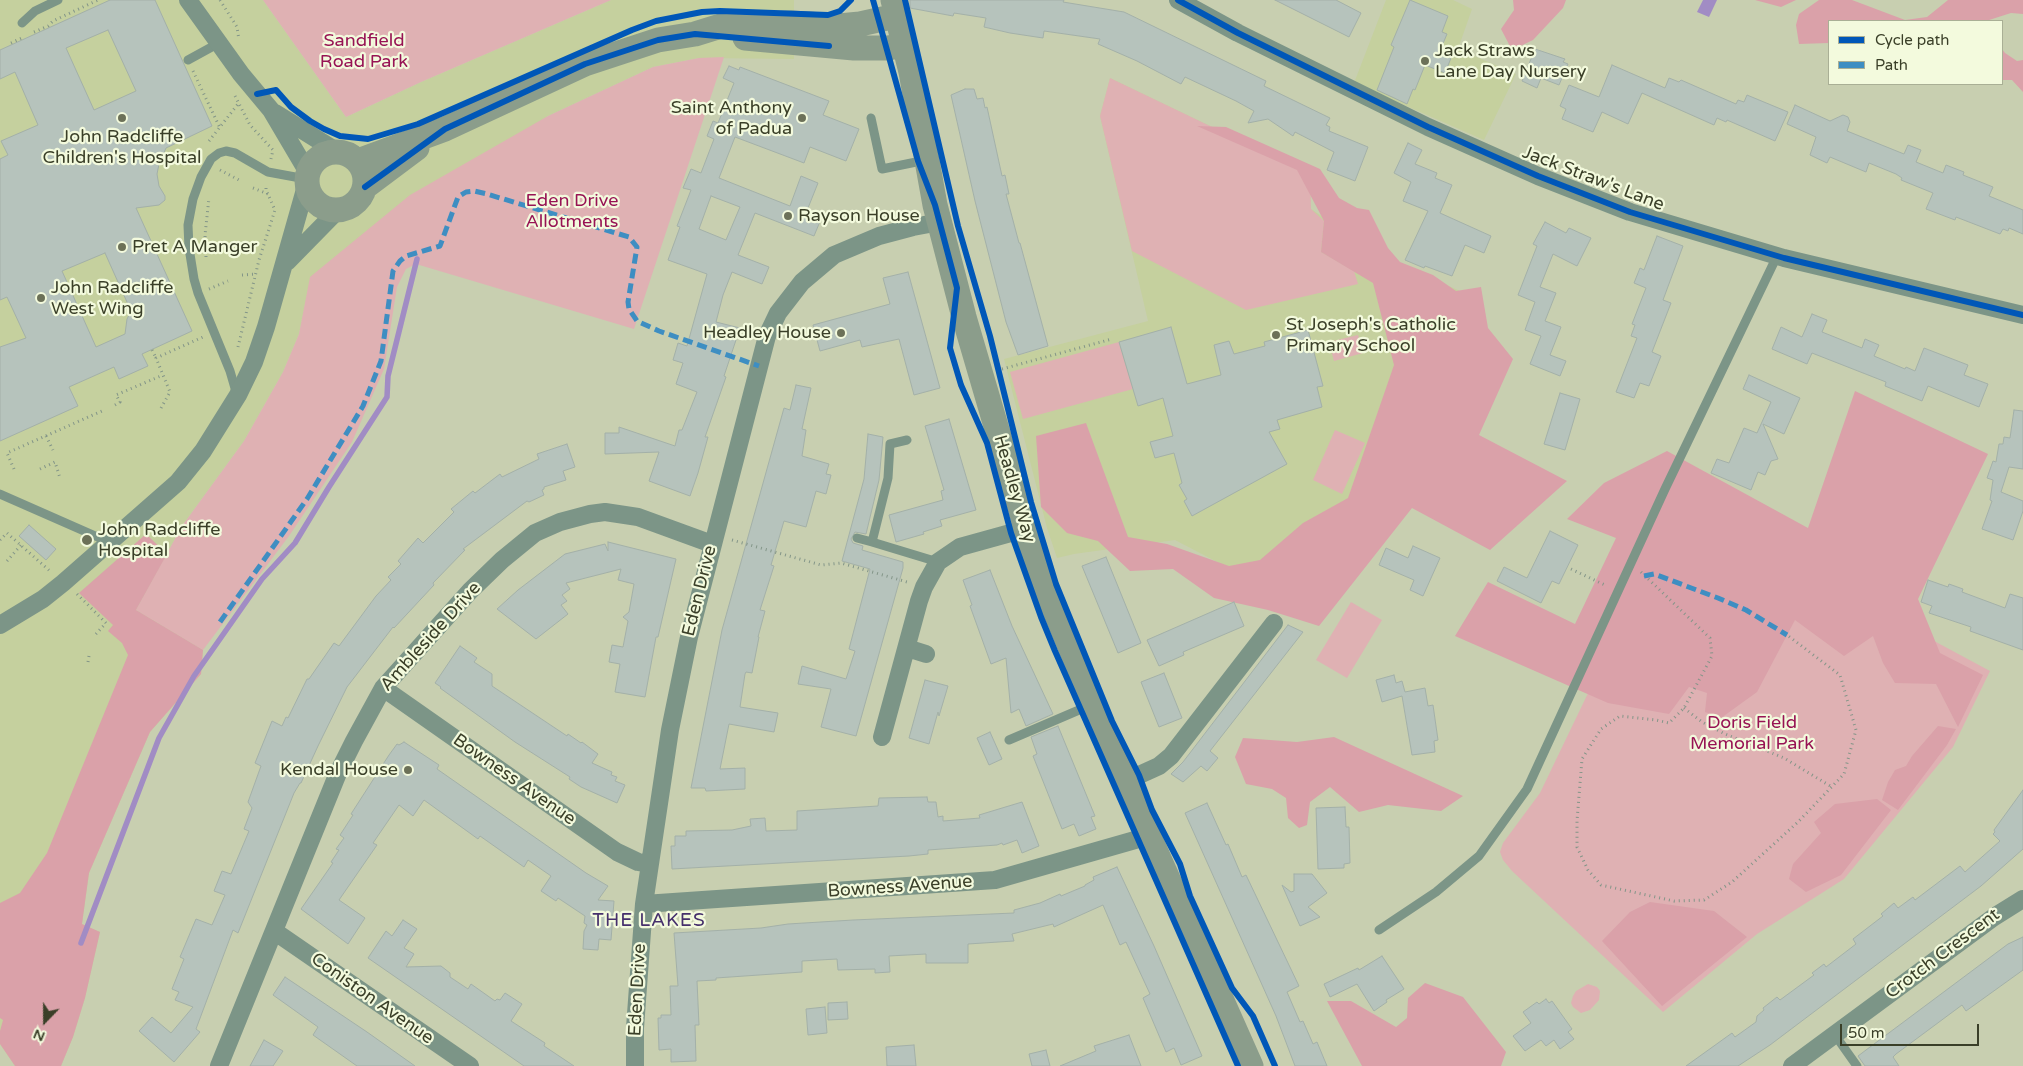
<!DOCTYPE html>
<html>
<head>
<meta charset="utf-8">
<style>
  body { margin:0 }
  #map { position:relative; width:2023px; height:1066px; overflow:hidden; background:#c8cfb0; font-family:"Varela Round",sans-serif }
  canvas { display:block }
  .legend { position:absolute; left:1828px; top:20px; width:175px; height:65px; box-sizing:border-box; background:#f3fadd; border:1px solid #a9af95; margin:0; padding:6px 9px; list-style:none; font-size:15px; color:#3a3f28 }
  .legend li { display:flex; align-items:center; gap:10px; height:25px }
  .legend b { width:25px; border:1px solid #a9af95 }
  .north { position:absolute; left:20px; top:996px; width:50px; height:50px; -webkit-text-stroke:4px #f3fadd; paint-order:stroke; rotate:202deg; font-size:14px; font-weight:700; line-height:20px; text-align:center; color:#3a3f28 }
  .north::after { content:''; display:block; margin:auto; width:18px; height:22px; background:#3a3f28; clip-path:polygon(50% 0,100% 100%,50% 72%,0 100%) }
  .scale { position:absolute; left:1840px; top:1024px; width:139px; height:22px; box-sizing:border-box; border:2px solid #3a3f28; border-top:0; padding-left:6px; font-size:15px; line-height:18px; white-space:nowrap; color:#3a3f28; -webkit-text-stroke:4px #f3fadd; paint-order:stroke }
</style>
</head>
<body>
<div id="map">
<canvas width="2023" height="1066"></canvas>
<ul class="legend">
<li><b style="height:6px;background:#0057b8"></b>Cycle path</li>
<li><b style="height:6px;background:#3e8ec2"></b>Path</li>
</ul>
<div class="north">N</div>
<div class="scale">50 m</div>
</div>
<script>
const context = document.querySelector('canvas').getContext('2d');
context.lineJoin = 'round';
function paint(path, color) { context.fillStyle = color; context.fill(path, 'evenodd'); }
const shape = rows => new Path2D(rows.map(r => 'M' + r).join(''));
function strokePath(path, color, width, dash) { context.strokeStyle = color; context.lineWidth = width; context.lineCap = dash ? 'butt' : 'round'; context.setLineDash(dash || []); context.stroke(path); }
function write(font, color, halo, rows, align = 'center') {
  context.font = font + ' "Varela Round",sans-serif'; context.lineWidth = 4.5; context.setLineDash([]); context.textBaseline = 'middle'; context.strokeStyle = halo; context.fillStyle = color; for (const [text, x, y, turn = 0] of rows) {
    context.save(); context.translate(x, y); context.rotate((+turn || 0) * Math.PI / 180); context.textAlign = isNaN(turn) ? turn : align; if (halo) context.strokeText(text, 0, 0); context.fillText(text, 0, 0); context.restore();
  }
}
const built = shape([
  [0,0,263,0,346,117,421,82,611,0,794,0,794,59,699,58,653,67,548,116,308,290,299,334,283,372,244,441,182,526,136,610,203,650,201,674,150,732,89,873,82,924,100,932,85,998,73,1037,61,1066,15,1066,0,1044],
  [1386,0,1453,0,1472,9,1458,49,1516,74,1484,140,1354,83],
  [1110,78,1310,174,1311,209,1384,257,1469,295,1317,614,1175,540,1074,554,1057,558,1047,528,1004,359,1148,321,1100,116]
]);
const green = shape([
  [263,0,611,0,421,82,346,117],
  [724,57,634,329,416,264,406,269,397,287,384,369,352,442,289,536,203,650,136,610,182,526,244,441,283,372,299,334,310,277,410,195,548,116,653,67,699,58],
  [1110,78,1310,174,1311,209,1324,221,1321,252,1354,271,1358,284,1246,310,1132,251,1100,116],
  [1358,335,1363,353,1334,361,1329,342],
  [1119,342,1133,389,1023,419,1010,372],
  [1335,430,1365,443,1342,494,1313,480],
  [1679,504,1990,671,1953,747,1844,879,1757,934,1663,1012,1512,871,1503,860,1500,852,1503,843,1540,793],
  [1351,602,1382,620,1347,678,1316,660],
  [1588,984,1597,987,1600,991,1599,1000,1590,1010,1581,1013,1573,1007,1571,1003,1573,996,1576,991]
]);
const forest = shape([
  [1513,0,1566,0,1563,8,1533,40,1512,50,1501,29,1514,10],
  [1755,0,1796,0,1781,7],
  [1819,0,1852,0,1905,20,1927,17,1948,0,2023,0,2023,14,2011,13,1986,21,1829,21,1829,43,1799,44,1796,25,1799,14],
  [2002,49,2005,53,2017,61,2023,60,2023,92,2012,80,2002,80],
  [1197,126,1226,127,1320,169,1339,198,1357,208,1369,210,1388,248,1400,262,1433,275,1456,291,1481,287,1488,328,1513,359,1479,435,1567,481,1490,550,1412,508,1319,626,1268,610,1214,598,1173,569,1130,571,1098,541,1067,533,1041,507,1036,436,1086,423,1128,537,1167,544,1229,566,1260,560,1303,523,1348,498,1394,365,1373,283,1321,252,1324,221,1297,170],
  [1855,391,1988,454,1918,599,1940,653,1983,675,1958,727,1936,684,1895,683,1883,663,1873,636,1844,656,1795,620,1757,692,1721,718,1705,712,1707,693,1689,687,1669,714,1608,703,1455,636,1488,582,1575,624,1616,538,1567,519,1604,483,1667,451,1808,528],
  [146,534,167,554,136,610,203,650,201,674,150,732,89,873,82,924,100,932,85,998,73,1037,61,1066,15,1066,0,1044,0,1031,3,1020,0,1018,0,903,20,893,47,853,128,655,122,643,108,631,113,625,79,593],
  [1938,726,1956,729,1947,745,1898,810,1882,800,1888,782,1895,770,1906,766,1912,756],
  [1334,737,1463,796,1441,811,1388,805,1359,812,1330,787,1310,802,1307,825,1299,828,1288,818,1286,798,1272,789,1246,784,1235,757,1243,738,1297,742],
  [1877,799,1891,810,1841,875,1806,892,1789,879,1793,864,1821,833,1814,822,1835,804],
  [1650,902,1714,911,1747,937,1662,1006,1602,941,1630,912],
  [1425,983,1463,997,1506,1052,1501,1066,1362,1066,1327,1001,1351,1001,1396,1027,1407,1018,1408,998]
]);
const water = shape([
  [1703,0,1717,0,1709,17,1697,12]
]);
const stream = shape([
  [81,943,159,738,194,676,262,579,295,543,329,487,387,397,388,376,417,259]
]);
const building = shape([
  [110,0,155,0,212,126,166,148,159,164,157,174,159,186,165,196,165,200,159,205,136,208,192,331,142,354,148,366,119,379,114,367,69,387,78,406,0,441,0,347,26,338,7,297,0,300,0,159,8,155,1,141,38,125,15,72,0,79,0,50,110,0],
  [108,30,136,91,94,110,66,48,108,30],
  [105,253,131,311,127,319,125,334,96,347,62,271,105,253],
  [910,0,1064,0,1063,2,1124,12,1266,81,1264,86,1330,118,1326,125,1330,127,1329,131,1368,147,1355,181,1327,170,1334,152,1295,132,1293,136,1268,119,1248,123,1254,111,1236,101,1185,77,1181,84,1137,61,1098,44,1100,39,1044,31,1043,38,1010,33,984,27,986,18,954,13,953,16,910,8,910,0],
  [1275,0,1336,0,1361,13,1349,37,1275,0],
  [1410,0,1448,16,1442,32,1447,34,1439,53,1451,58,1445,73,1425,65,1415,90,1413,89,1407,104,1377,90,1394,47,1391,45,1410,0],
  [1535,49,1565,59,1563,62,1568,64,1559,85,1541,78,1537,88,1522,81,1535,49],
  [1612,65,1665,88,1669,78,1679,82,1681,80,1736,104,1738,100,1744,102,1747,95,1788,112,1775,141,1727,120,1726,122,1717,118,1714,125,1642,93,1628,124,1602,112,1593,132,1562,119,1566,109,1560,106,1569,85,1599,97,1612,65],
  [729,66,739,70,740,67,829,101,823,115,859,129,846,161,810,147,804,163,735,137,719,178,790,206,801,176,818,183,806,213,821,219,814,236,755,213,738,255,769,267,762,284,732,272,723,295,716,322,740,328,724,376,726,377,705,437,708,437,698,473,690,496,649,481,659,452,605,454,605,433,619,433,619,427,675,446,679,430,682,430,697,392,676,384,683,363,673,360,678,343,687,346,707,274,668,260,680,227,677,226,691,190,683,188,691,169,701,173,714,139,707,136,713,121,718,123,734,83,723,78,729,66],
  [711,196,740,207,726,240,699,229,711,196],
  [965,89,974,89,977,99,983,98,985,108,987,107,1002,176,1005,175,1009,194,1006,194,1019,243,1020,243,1048,346,1018,355,1006,322,975,201,951,95,965,89],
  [1795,105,1830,121,1843,115,1848,117,1850,122,1847,131,1904,154,1908,145,1921,150,1916,162,1943,173,1946,165,1964,172,1963,175,1993,187,1989,196,2023,210,2023,234,2009,228,2008,231,2003,229,2000,234,1956,217,1955,220,1926,209,1933,193,1901,180,1902,178,1896,174,1869,163,1866,172,1830,157,1827,163,1810,155,1816,137,1787,124,1795,105],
  [1408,143,1422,150,1415,164,1437,173,1435,178,1452,185,1440,213,1491,236,1484,253,1465,245,1452,276,1425,266,1424,268,1405,260,1428,211,1403,201,1411,182,1394,173,1408,143],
  [1545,222,1566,233,1569,228,1591,238,1577,266,1553,254,1540,287,1556,293,1545,321,1561,327,1550,355,1566,361,1560,376,1530,364,1541,336,1525,330,1535,302,1518,295,1537,246,1533,244,1545,222],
  [1657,236,1683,246,1663,300,1671,303,1652,352,1661,356,1649,386,1640,383,1634,398,1616,392,1637,338,1631,336,1635,325,1632,324,1646,288,1634,283,1640,268,1644,270,1657,236],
  [908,272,940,388,914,395,899,339,862,347,860,340,820,351,813,325,890,304,883,278,908,272],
  [1812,314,1827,320,1822,332,1862,348,1865,339,1879,345,1874,356,1905,369,1906,367,1915,371,1924,348,1968,365,1964,375,1988,384,1979,407,1928,386,1922,401,1885,386,1886,382,1812,353,1807,364,1772,349,1781,327,1802,337,1812,314],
  [1171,327,1187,384,1221,375,1214,345,1229,341,1234,354,1265,346,1264,342,1308,330,1323,386,1317,387,1322,407,1277,420,1280,429,1269,432,1287,464,1192,516,1184,501,1187,499,1179,485,1182,483,1174,453,1155,458,1150,442,1173,436,1163,398,1138,406,1119,342,1171,327],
  [1749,375,1800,398,1784,434,1763,424,1778,459,1771,461,1765,475,1758,472,1751,490,1711,473,1717,459,1729,463,1744,428,1757,433,1771,402,1743,389,1749,375],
  [796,385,811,388,802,429,806,430,802,456,829,464,826,474,831,475,826,494,816,491,806,527,784,521,771,565,774,566,760,610,765,611,758,637,759,637,752,673,746,672,745,674,740,707,778,713,774,732,729,724,720,769,745,768,745,789,706,791,705,788,691,788,722,630,784,408,790,410,796,385],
  [1560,393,1580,399,1565,450,1544,444,1560,393],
  [2014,410,2023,411,2023,469,2009,467,2001,492,2023,501,2023,511,2013,540,1982,529,1992,501,1990,500,1993,480,1987,478,1993,461,1996,462,1999,444,2003,444,2004,437,2010,438,2014,410],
  [949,419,976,510,940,520,942,526,923,532,924,534,896,542,889,515,943,500,941,491,944,490,925,426,949,419],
  [868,434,883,437,879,480,866,534,855,532,851,539,853,543,863,546,862,550,903,562,903,568,856,736,821,727,831,689,798,684,802,666,846,679,855,651,849,649,870,569,842,561,864,479,868,434],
  [567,444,575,467,563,471,566,480,544,487,544,489,542,490,544,495,529,502,527,501,463,549,465,550,433,583,434,585,394,628,393,627,347,687,318,746,301,783,300,783,294,793,238,933,233,930,196,1029,200,1032,174,1062,139,1031,152,1017,171,1033,193,1007,175,1000,179,992,172,989,184,959,180,957,196,919,212,925,225,895,214,891,222,871,231,874,249,831,244,829,252,808,248,802,261,766,255,763,272,721,282,726,286,717,288,718,307,679,309,679,334,643,339,646,376,596,391,580,388,577,401,564,398,561,418,538,423,543,454,512,451,509,473,491,475,493,500,474,502,477,539,459,537,454,567,444],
  [29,525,56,549,46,560,19,536,29,525],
  [1550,531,1578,545,1559,584,1552,581,1541,603,1497,581,1504,567,1527,578,1550,531],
  [608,542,676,559,658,637,656,637,645,697,615,692,620,664,609,662,612,645,623,647,628,621,623,617,629,612,634,584,618,580,621,569,566,583,570,589,562,595,567,601,561,605,568,614,536,639,497,609,518,590,565,554,605,544,608,551,608,542],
  [1413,546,1440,558,1423,596,1410,590,1414,580,1379,565,1386,548,1408,558,1413,546],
  [1106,557,1141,643,1118,653,1082,566,1106,557],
  [990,570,1012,626,1053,714,1026,726,1019,709,1011,713,1006,658,991,664,970,606,972,605,963,580,990,570],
  [1928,580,1948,587,1949,584,1963,589,1962,592,2005,608,2010,594,2023,598,2023,650,1970,631,1971,627,1929,613,1932,606,1921,602,1928,580],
  [1234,602,1244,626,1183,652,1184,655,1159,666,1147,640,1234,602],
  [1288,625,1303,632,1210,751,1218,758,1207,771,1201,766,1183,782,1171,774,1183,762,1288,625],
  [460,646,477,658,474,662,492,674,492,686,567,736,568,734,581,743,582,742,598,754,592,763,612,772,611,775,617,777,615,781,625,785,617,803,581,787,569,779,570,777,515,742,440,688,441,687,435,683,460,646],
  [1164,673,1182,718,1159,727,1141,682,1164,673],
  [1394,675,1396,683,1402,681,1405,692,1425,688,1428,706,1433,705,1438,740,1434,741,1435,752,1412,755,1402,696,1382,702,1376,680,1394,675],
  [925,680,948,686,939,716,938,712,929,744,909,738,925,680],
  [1058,726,1095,816,1091,817,1096,829,1079,836,1074,824,1062,829,1033,756,1037,754,1031,737,1058,726],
  [990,732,1002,759,989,765,977,738,990,732],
  [404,742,439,765,437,769,586,873,608,886,598,900,614,901,611,940,599,939,598,950,583,949,584,931,587,925,584,923,585,916,558,898,556,901,541,891,551,876,528,860,524,867,480,836,478,839,424,800,413,816,399,805,373,843,377,845,339,900,365,918,348,944,301,909,333,863,331,862,339,850,336,849,344,838,340,835,353,815,351,814,389,755,397,744,399,745,404,742],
  [2023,790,2023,849,1981,886,1770,1045,1738,1066,1686,1066,1732,1033,1735,1037,1756,1022,1757,1016,1764,1010,1763,1008,1777,997,1780,1000,1814,975,1812,973,1824,964,1826,967,1856,944,1853,939,1883,916,1881,914,1894,903,1898,908,1913,897,1915,900,1960,866,1965,872,2000,841,1993,834,1995,832,1994,830,2023,790],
  [927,797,928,802,936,802,938,817,943,816,943,821,980,818,979,815,1022,802,1039,846,1022,853,1017,840,1003,845,1002,843,997,845,928,850,928,854,909,856,672,869,671,846,675,846,675,836,686,836,686,831,732,830,751,826,750,819,765,818,766,831,797,830,797,811,878,806,879,798,927,797],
  [1207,803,1226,845,1228,844,1242,877,1246,875,1299,986,1287,992,1300,1022,1303,1021,1313,1044,1317,1042,1327,1066,1295,1066,1276,1016,1185,813,1207,803],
  [1345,807,1346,827,1349,827,1350,863,1344,864,1344,868,1318,869,1316,808,1345,807],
  [1117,867,1154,946,1202,1056,1181,1065,1174,1048,1166,1052,1143,998,1150,994,1126,942,1120,945,1103,905,1054,927,1053,924,1012,934,1014,941,968,944,968,963,926,963,926,954,889,956,890,972,875,973,875,969,838,970,837,959,802,961,802,972,716,978,716,980,697,981,699,1025,695,1025,696,1061,671,1062,671,1049,659,1050,658,1018,661,1018,661,1015,671,1015,670,986,678,986,674,933,761,928,788,924,853,920,1014,913,1014,910,1040,903,1060,894,1061,896,1085,886,1085,885,1094,880,1093,877,1117,867],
  [1294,874,1312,874,1327,893,1308,907,1320,917,1300,926,1282,885,1291,892,1294,891,1294,874],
  [403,920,417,929,404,948,414,954,406,967,441,966,450,973,450,977,468,989,471,984,495,1001,497,999,500,1000,505,993,522,1004,511,1021,545,1043,544,1046,574,1066,524,1066,368,958,386,931,392,936,403,920],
  [2023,937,2023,970,1966,1011,1962,1005,1896,1054,1893,1057,1899,1066,1865,1066,1858,1056,2008,944,2023,937],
  [1382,956,1404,989,1386,1000,1387,1002,1374,1011,1357,984,1330,997,1324,984,1358,968,1359,970,1382,956],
  [285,977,367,1032,415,1066,357,1066,313,1035,318,1027,273,995,285,977],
  [1546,999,1549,1003,1552,1001,1572,1029,1568,1032,1574,1039,1560,1049,1554,1040,1546,1046,1541,1040,1525,1051,1513,1036,1531,1023,1523,1012,1537,1002,1539,1004,1546,999],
  [847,1002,848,1019,828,1020,828,1003,847,1002],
  [825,1007,827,1033,808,1035,806,1009,825,1007],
  [1129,1035,1141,1066,1060,1066,1096,1051,1094,1046,1129,1035],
  [264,1040,283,1051,273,1066,250,1066,264,1040],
  [914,1045,916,1066,887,1066,886,1047,914,1045],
  [1046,1050,1050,1066,1032,1066,1029,1054,1046,1050]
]);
const path = shape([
  [220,0,237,27,239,40],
  [34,32,48,26,53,21,98,0],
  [11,43,24,37],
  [193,71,220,128],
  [235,96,250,125,273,150,271,159],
  [209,141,238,104],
  [194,156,199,151],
  [220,170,239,180],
  [253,188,268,194],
  [206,257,205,235,209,198],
  [242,275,256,274],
  [209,289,228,281],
  [238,347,259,260,275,210,266,190,266,185],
  [152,350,156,358],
  [1002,369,1112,339],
  [115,405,120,402,116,395,163,375],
  [161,408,170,392,156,358,203,337],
  [46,436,53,450],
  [14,469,7,453,102,411],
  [40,469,55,462,60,478],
  [0,540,7,533,51,572],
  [732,540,821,565,841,563,907,582],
  [7,561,21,545],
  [1571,569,1607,586],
  [1641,572,1710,638,1712,656,1684,708,1669,723,1656,720,1620,716,1601,729,1582,759,1577,821,1577,847,1588,870,1601,885,1674,901,1704,900,1732,882,1798,822,1844,774,1856,730,1840,675,1787,635],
  [77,594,106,623,95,635],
  [88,662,89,656],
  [1684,708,1702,722,1725,734,1784,758,1832,787]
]);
const lane = shape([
  [22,23,35,11,58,0],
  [188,60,219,43],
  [871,118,882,169,926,160],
  [237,395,230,371,198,293,194,279,189,248,188,225,193,199,201,177,211,159,219,153,226,151,235,153,268,172,306,179],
  [907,440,890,444,888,478,872,542,938,562],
  [0,494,109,542],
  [857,538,872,542],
  [1009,740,1093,704],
  [1379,930,1436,892,1479,856,1527,789,1665,489,1777,256],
  [1835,1035,1857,1066]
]);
const street = shape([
  [188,0,241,74,271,110,307,171],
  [1178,0,1238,33,1428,127,1538,176,1630,212,1784,258,2023,315],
  [275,113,336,151],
  [287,262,338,210],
  [0,625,43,599,63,583,178,482,203,451,238,395,254,362,266,327,306,186],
  [907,648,926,654],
  [383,688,617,852,638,862,649,864],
  [882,737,919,601,924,587,938,562,960,547,1025,529],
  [1126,781,1159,766,1171,756,1274,623],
  [644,904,995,880,1149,836],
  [274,931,470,1066],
  [219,1066,338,773,354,741,383,688,470,591,502,560,535,533,560,522,590,514,605,512,638,517,712,544],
  [635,1066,635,1028,644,904,670,730,689,637,767,336,778,313,802,282,834,255,879,236,913,227,940,222],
  [1792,1066,1994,917,2023,899]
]);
const secondary = shape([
  [893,0,911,72,935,205,964,317,1039,573,1149,836,1251,1066],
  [745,38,854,48,888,48,904,45],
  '307 181a29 29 0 1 1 58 0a29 29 0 1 1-58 0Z',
  [358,161,445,129,585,64,658,40,695,34,724,25,792,23,839,26,860,24,896,16],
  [365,187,417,148]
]);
const quiet = shape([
  [1644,576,1654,574,1718,598,1746,610,1787,635],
  [220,622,307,499,363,406,381,361,393,271,400,261,406,256,440,246,458,197,466,192,474,191,487,194,629,237,637,247,628,302,629,309,637,321,659,331,759,366]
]);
const cycleway = shape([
  [873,0,918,161,935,205,957,288,950,348,961,385,987,443,1011,533,1041,617,1055,651,1238,1066],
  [905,0,958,226,990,336,1031,502,1056,584,1112,721,1139,775,1152,810,1180,864,1190,896,1232,988,1253,1016,1275,1066],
  [1178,0,1238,33,1428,127,1538,176,1630,212,1784,258,2023,315],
  [257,94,276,90,291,107,310,121,324,129,340,136,368,139,418,124,632,30,656,21,702,12,720,11,828,15,840,11,851,0],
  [365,187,445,129,585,64,658,40,695,34,829,46]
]);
const markers = [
  [1425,61,5,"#6c7158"],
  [122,118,5,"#6c7158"],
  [802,118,5,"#6c7158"],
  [788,216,5,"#6c7158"],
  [122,247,5,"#6c7158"],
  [41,298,5,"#6c7158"],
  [841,333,5,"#6c7158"],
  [1276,335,5,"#6c7158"],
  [87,540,6,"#6c7158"],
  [408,770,5,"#6c7158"]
];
const parkNames = [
  ["Sandfield",364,41],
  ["Road Park",364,62],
  ["Eden Drive",572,201],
  ["Allotments",572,222],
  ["Doris Field",1752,723],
  ["Memorial Park",1752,744]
];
const poiNames = [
  ["Jack Straws",1435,51],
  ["Lane Day Nursery",1435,72],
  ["Saint Anthony",792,108,"right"],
  ["of Padua",792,129,"right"],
  ["John Radcliffe",122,137,"center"],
  ["Children's Hospital",122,158,"center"],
  ["Rayson House",798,216],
  ["Pret A Manger",132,247],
  ["John Radcliffe",51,288],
  ["West Wing",51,309],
  ["St Joseph's Catholic",1286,325],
  ["Primary School",1286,346],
  ["Headley House",831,333,"right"],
  ["John Radcliffe",98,530],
  ["Hospital",98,551],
  ["Kendal House",398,770,"right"]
];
const streetNames = [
  ["Jack Straw's Lane",1593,179,21],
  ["Headley Way",1014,489,74],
  ["Eden Drive",700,591,-76],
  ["Ambleside Drive",431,637,-48],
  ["Bowness Avenue",514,780,35],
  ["Bowness Avenue",900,887,-4],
  ["Crotch Crescent",1943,954,-37],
  ["Eden Drive",638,990,-87],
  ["Coniston Avenue",372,999,35]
];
const neighbourhoodNames = [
  ["THE LAKES",649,921]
];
paint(built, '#c5d09e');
paint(green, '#dfb1b3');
paint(forest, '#daa1a9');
paint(water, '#a18cc4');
strokePath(stream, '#a18cc4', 5.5);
paint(building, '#b6c3bc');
strokePath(building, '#a3b0a8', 1);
strokePath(path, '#839588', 3, [1, 4]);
strokePath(lane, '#7c9587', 9);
strokePath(street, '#7c9587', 18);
strokePath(secondary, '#8b9d8b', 25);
strokePath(quiet, '#3e8ec2', 5, [10, 5]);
strokePath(cycleway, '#0057b8', 6);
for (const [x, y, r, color] of markers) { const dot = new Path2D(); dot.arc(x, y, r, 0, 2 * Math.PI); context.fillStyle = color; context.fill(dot); strokePath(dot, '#f3fadd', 2); }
write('18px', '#971354', '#f3fadd', parkNames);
write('18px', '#3a3f28', '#f3fadd', poiNames, 'left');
write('18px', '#3a3f28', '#f3fadd', streetNames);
context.letterSpacing = '1px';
write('19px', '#46306c', '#f3fadd', neighbourhoodNames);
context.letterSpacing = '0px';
</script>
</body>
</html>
